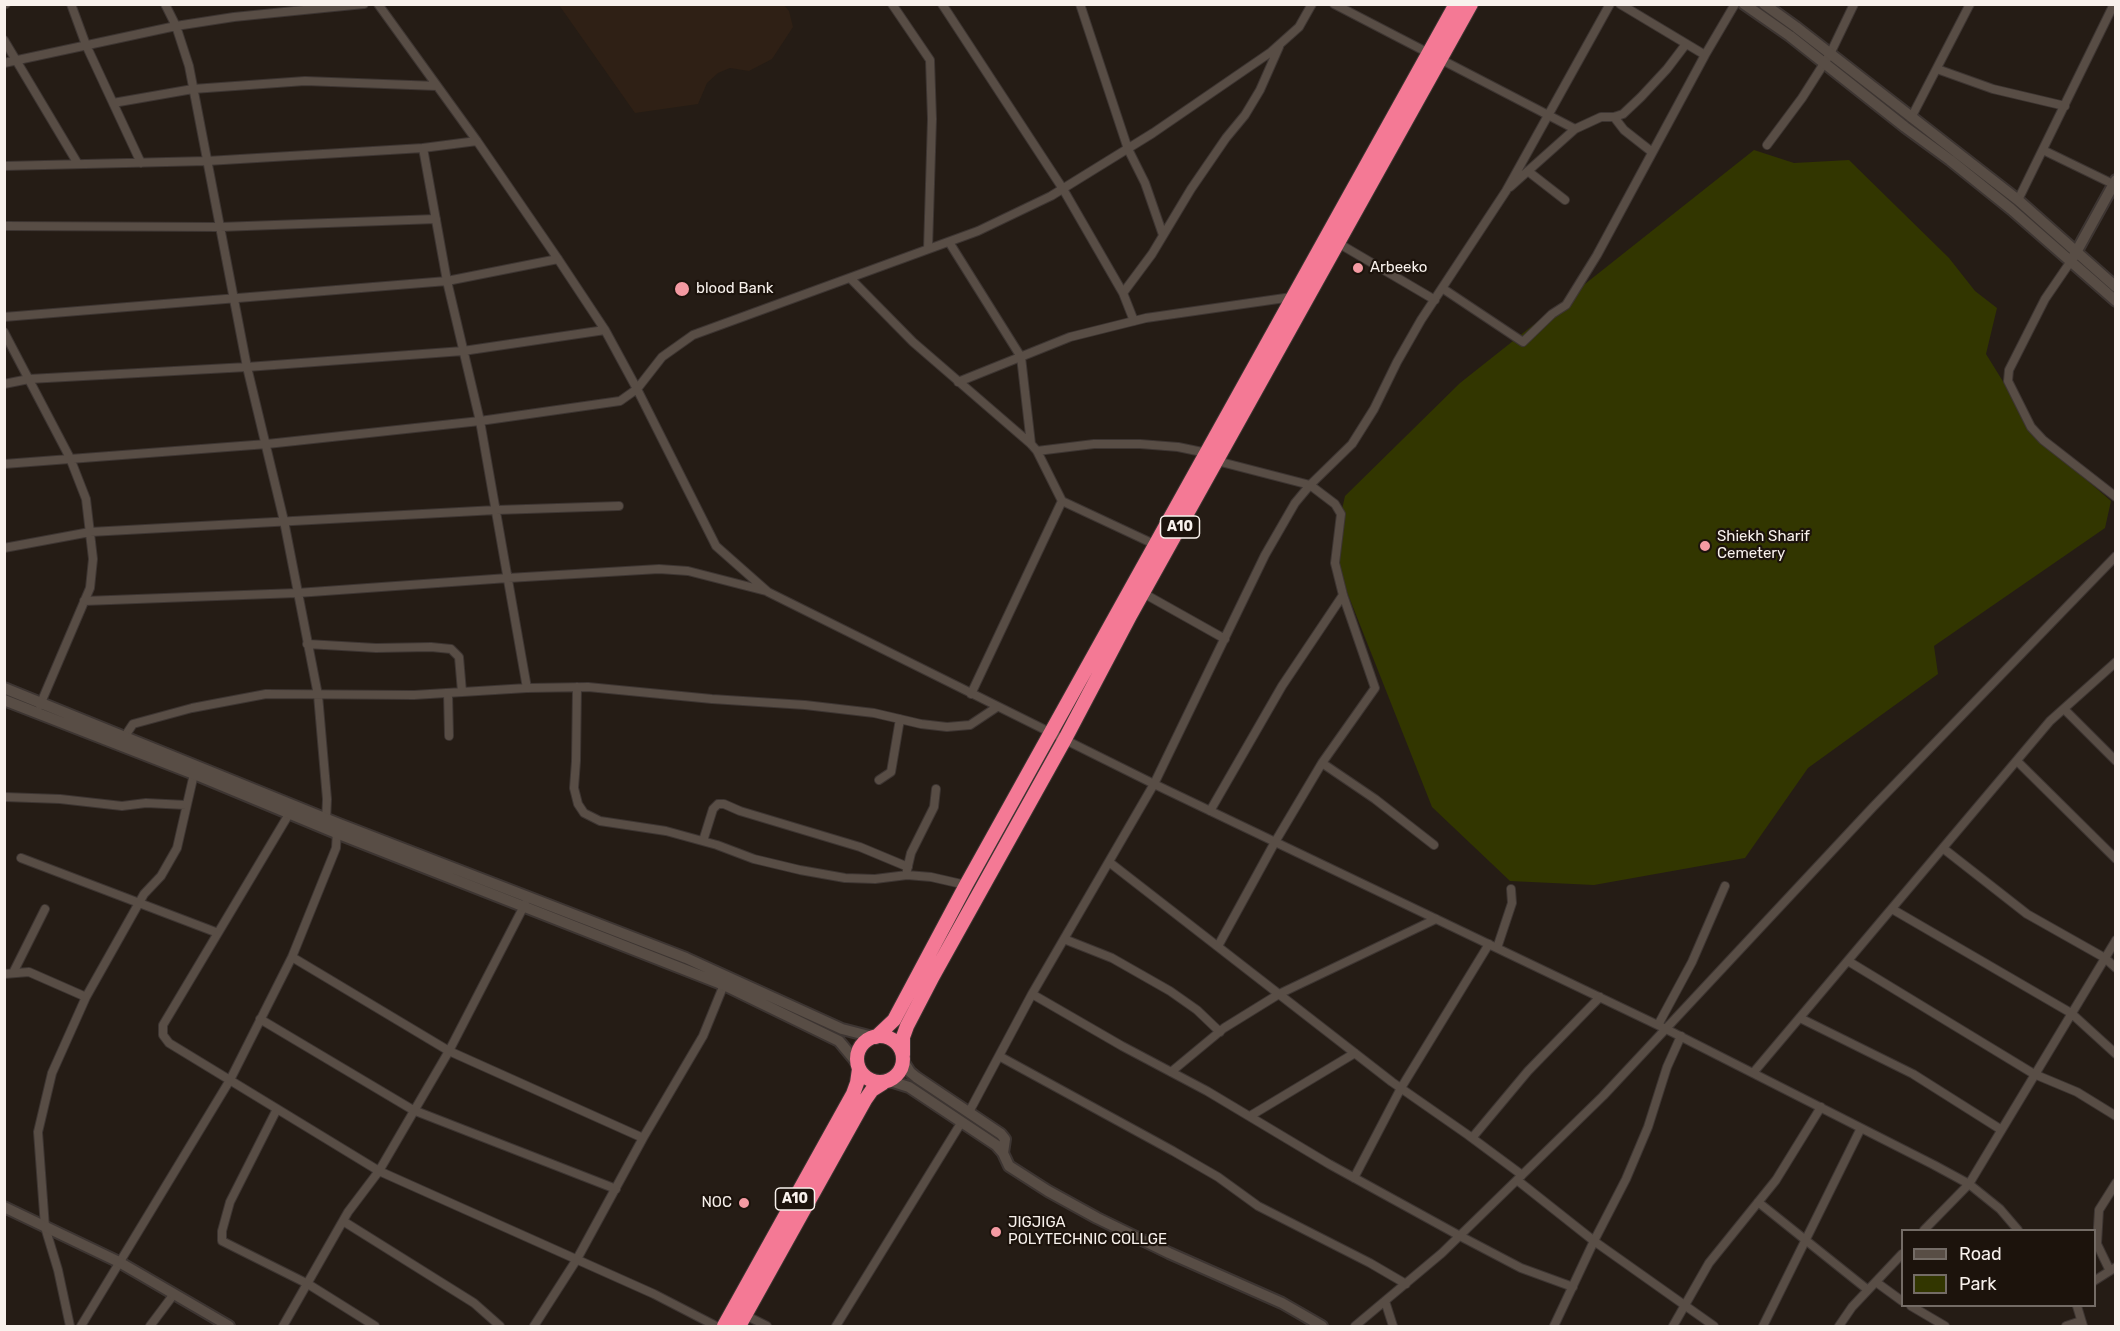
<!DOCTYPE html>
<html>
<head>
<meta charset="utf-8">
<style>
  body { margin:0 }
  #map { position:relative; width:2120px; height:1331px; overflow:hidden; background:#251c15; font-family:Rubik,sans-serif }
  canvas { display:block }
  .frame { position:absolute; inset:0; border:6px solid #f8f1ec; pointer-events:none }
  .legend { position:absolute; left:1901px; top:1229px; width:195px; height:78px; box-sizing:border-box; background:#1c130c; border:2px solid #746c66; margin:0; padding:8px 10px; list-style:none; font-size:18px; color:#f8f1ec }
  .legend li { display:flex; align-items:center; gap:12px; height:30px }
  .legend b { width:30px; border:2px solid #746c66 }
</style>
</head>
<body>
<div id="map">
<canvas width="2120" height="1331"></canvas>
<div class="frame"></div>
<ul class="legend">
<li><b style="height:8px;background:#584d45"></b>Road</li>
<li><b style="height:16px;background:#323600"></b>Park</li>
</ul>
</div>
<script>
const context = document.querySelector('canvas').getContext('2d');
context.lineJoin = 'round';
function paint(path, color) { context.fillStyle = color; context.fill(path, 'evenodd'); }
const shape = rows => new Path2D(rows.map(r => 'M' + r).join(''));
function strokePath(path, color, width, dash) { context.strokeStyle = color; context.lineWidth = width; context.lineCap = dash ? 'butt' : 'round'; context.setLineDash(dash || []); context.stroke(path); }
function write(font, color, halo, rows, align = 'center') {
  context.font = font + ' Rubik,sans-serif'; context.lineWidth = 4.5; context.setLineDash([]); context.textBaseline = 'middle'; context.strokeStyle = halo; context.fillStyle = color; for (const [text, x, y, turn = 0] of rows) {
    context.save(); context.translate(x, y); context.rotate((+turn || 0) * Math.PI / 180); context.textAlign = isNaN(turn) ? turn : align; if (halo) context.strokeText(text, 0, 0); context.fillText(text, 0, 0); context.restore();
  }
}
const built = shape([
  [559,5,784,5,789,11,793,27,772,59,749,71,730,68,718,73,707,83,698,104,635,113]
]);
const green = shape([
  [1754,150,1794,163,1849,160,1949,258,1975,291,1997,308,1986,354,2038,438,2111,501,2105,528,1934,646,1938,674,1808,768,1745,858,1594,885,1510,881,1432,807,1332,554,1345,496,1460,383]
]);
const street = shape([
  [71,4,86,45,141,163],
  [165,4,176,26,189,66,247,367,284,521,318,695,327,799,326,822],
  [378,4,477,141,558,259,605,330,637,389,716,546,768,592,1154,784,1666,1029,1934,1165,1969,1184,2000,1209,2018,1230],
  [892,4,930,60,932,119,928,249],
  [942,4,1063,189,1123,293],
  [1080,4,1128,149,1145,183,1163,235],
  [1334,4,1575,129],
  [1620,4,1705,55],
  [4,5,6,4],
  [4,40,78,164],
  [4,63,176,26,234,17,364,4],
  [1937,69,1993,89,2065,106],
  [113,103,193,89,305,81,437,86],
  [1614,117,1624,130,1652,152],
  [1911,118,1970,4],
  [1767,145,1802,98,1830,54,1854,4],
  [423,148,447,281,480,421,527,688],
  [2043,150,2113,184],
  [4,166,207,161,423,148,477,141],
  [1529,172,1565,200],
  [1510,187,1575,129,1601,117,1614,117,1623,114,1641,97,1667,69,1686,44],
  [2018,200,2114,4],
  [4,226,220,227,436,219],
  [949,242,1021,357,1031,444],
  [1338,243,1435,300],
  [2071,261,2045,299,2009,370,2008,381,2031,427,2043,440,2116,497],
  [850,278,913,342,1031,444,1037,451,1062,501,971,694],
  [1442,288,1523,342,1552,314,1566,305,1597,255,1705,55,1735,4],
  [4,317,447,281,558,259],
  [1134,321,1123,293,1152,254,1191,189,1226,138,1245,115,1260,90,1279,47],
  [4,332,70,458,86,499,93,559,90,588,40,705],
  [958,382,1070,337,1146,318,1292,297],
  [4,384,29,379,247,367,463,351,605,330],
  [1037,451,1094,444,1140,444,1178,447,1207,453],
  [1217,461,1310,485,1335,504,1341,514,1335,563,1343,595,1375,688,1322,763,1275,842,1218,946],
  [4,464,267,444,480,421,620,401,637,389,662,357,693,335,978,231,1051,196,1153,133,1271,52,1299,27,1312,4],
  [1062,501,1156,545],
  [4,548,90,532,496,510,619,506],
  [1143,593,1225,639],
  [84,601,297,593,508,578,659,569,688,571,766,591],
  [307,644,376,648,431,647,451,649,459,657,462,692],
  [577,687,576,761,574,788,578,804,584,813,600,821,666,831,717,845,754,859,800,870,845,878,875,879,907,875,931,877,966,885],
  [448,693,449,736],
  [2064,709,2116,761],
  [125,736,133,724,192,708,266,694,414,695,527,688,588,687,712,699,805,705,874,713,921,724,947,727,970,725,997,707],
  [2017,761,2116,859],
  [1322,763,1375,799,1434,845],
  [879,780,891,772,900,719],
  [4,797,60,799,122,806,146,803,186,805],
  [1210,811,1282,686,1343,595],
  [289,814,163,1025,163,1035,169,1043,379,1171,654,1294,716,1326],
  [703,841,713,809,718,804,724,804,740,811,860,847,908,867],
  [1944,849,2027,914,2105,958,2116,968],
  [21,858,218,933],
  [1109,862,1392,1082,1468,1135,1522,1175],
  [907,870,911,853,934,807,936,789],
  [1892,909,2071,1013,2116,1054],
  [1064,939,1112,958,1170,991,1197,1010,1220,1032],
  [1497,948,1512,903,1511,889],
  [292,957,449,1051,643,1138],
  [1848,961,2034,1074,2077,1092,2116,1116],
  [13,973,45,909],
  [4,974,29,972,86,997],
  [1032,994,1122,1046,1207,1091,1329,1164,1460,1236,1521,1268,1573,1287],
  [1800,1018,1913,1074,2000,1129],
  [260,1019,413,1110,616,1189],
  [1658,1025,1692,962,1725,886],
  [999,1056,1173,1151,1218,1177,1258,1206,1370,1263,1406,1284],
  [1171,1072,1224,1028,1279,994,1436,919],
  [1753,1073,2050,721,2116,662],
  [277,1109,230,1202,222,1231,222,1241,308,1284,375,1326],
  [969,1112,1032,994,1154,784,1265,555,1295,503,1310,485,1352,444,1374,409,1397,362,1421,320,1506,191,1610,4],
  [1250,1116,1355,1053],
  [1472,1138,1528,1071,1600,997],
  [1354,1178,1401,1088,1489,944],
  [1517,1180,1594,1241,1714,1326],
  [1758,1202,1868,1290],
  [343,1221,474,1303,500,1326],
  [1924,1230,1969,1184,2116,940],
  [2110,1271,2097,1244,2099,1210,2116,1183],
  [2094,1281,2116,1267],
  [1876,1282,1902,1301],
  [1385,1301,1393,1326],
  [1911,1306,1945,1326],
  [2077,1306,2083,1326],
  [743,1314,767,1326],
  [70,1326,58,1270,45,1227,38,1132,52,1073,86,997,144,894,161,876,177,848,194,774],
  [81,1326,230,1080,292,957,336,848,337,831],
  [150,1326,174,1294],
  [283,1326,348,1212,379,1171,449,1051,525,904],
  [534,1326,577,1259,643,1138,703,1036,725,982],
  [836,1326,961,1123],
  [1355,1326,1442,1253,1603,1096,1873,807,2116,556],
  [1554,1326,1594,1241,1626,1179,1648,1127,1667,1067,1681,1036],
  [1673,1326,1709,1263,1776,1180,1821,1107],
  [1763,1326,1861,1128],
  [1839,1326,1852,1307,1902,1254],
  [2066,1326,2081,1321]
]);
const secondary = shape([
  [1744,4,1790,36,1905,127,1950,160,2011,209,2116,301],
  [1764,4,1796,27,2018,200,2116,287],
  [2074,256,2116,180],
  [4,688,339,824,686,958,842,1029,873,1037],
  [4,700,194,774,336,833,724,985,839,1041,858,1064],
  [903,1061,910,1072,916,1077,1001,1134,1005,1139,1003,1153],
  [890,1081,909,1087,996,1145,1003,1153,1009,1166,1048,1191,1097,1218,1169,1253,1282,1303,1322,1326],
  [4,1207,119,1262,229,1326]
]);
const highway = shape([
  '857 1059a23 23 0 1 1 46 0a23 23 0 1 1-46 0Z',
  [876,1037,894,1020,966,885,1456,4],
  [903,1055,903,1037,907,1026,933,976,1065,739,1131,614,1471,4],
  [724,1326,853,1094,857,1083,859,1069],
  [739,1326,865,1100,872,1090,883,1083]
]);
const markers = [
  [1358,268,6,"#f49aa2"],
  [682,289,8,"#f49aa2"],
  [1705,546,6,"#f49aa2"],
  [744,1203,6,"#f49aa2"],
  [996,1232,6,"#f49aa2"]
];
const shields = [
  [1180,527,39],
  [795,1199,39]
];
const shieldNames = [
  ["A10",1180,527],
  ["A10",795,1199]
];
const poiNames = [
  ["Arbeeko",1370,268],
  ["blood Bank",696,289],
  ["Shiekh Sharif",1717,537],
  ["Cemetery",1717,554],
  ["NOC",732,1203,"right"],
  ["JIGJIGA",1008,1223],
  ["POLYTECHNIC COLLGE",1008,1240]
];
paint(built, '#2f2015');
paint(green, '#323600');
strokePath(street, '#3d3532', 10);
strokePath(secondary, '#3d3532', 14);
strokePath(highway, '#3d3532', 16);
strokePath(street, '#584d45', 8);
strokePath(secondary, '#584d45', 10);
strokePath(highway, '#f47995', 14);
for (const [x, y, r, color] of markers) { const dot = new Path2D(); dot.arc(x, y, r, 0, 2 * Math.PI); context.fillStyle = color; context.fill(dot); strokePath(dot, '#1c130c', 2); }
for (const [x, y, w] of shields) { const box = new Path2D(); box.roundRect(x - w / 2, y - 11, w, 22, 4.5); context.fillStyle = '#1c130c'; context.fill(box); strokePath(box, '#f8f1ec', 1.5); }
write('bold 14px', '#f8f1ec', null, shieldNames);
write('15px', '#f8f1ec', '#1c130c', poiNames, 'left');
</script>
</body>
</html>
